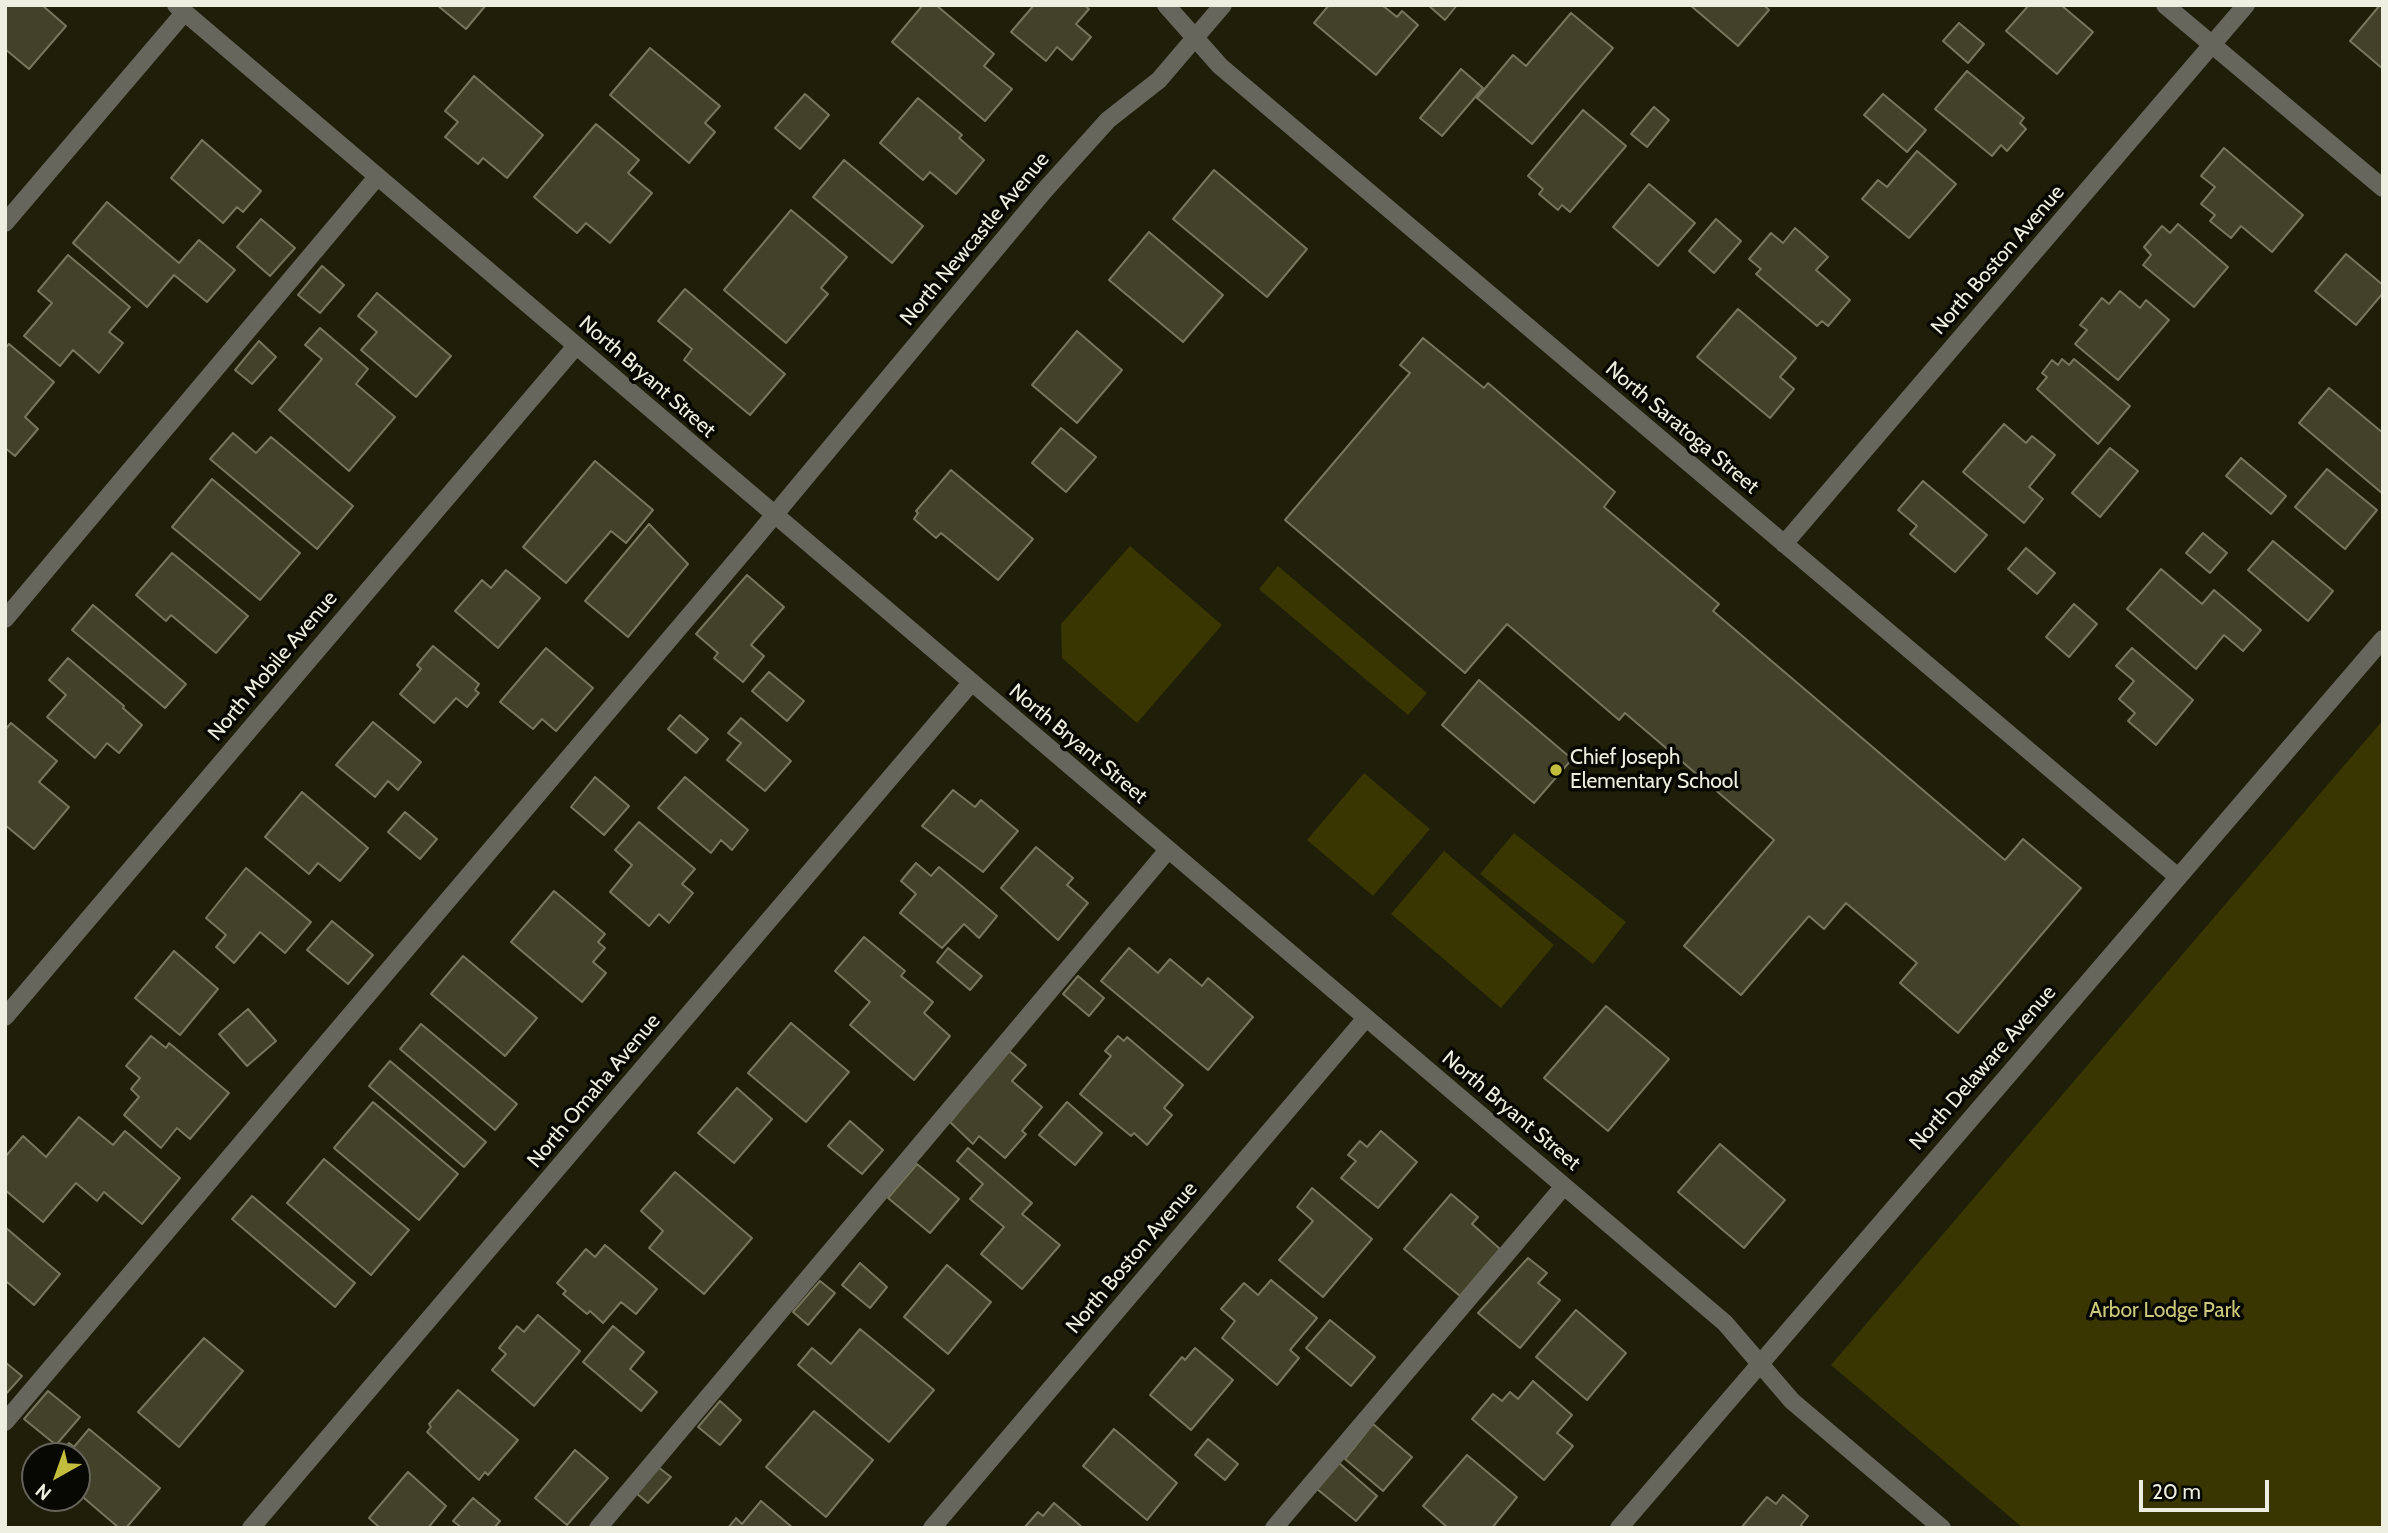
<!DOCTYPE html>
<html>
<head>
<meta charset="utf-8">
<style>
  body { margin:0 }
  #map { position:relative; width:2388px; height:1533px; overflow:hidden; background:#1f1e09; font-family:Cabin,sans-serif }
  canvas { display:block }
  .frame { position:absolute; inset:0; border:7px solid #efefe1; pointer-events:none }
  .north { position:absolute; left:21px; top:1442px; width:70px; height:70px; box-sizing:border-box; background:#080802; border:2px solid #64645b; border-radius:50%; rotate:220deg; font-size:19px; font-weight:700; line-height:28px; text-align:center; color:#efefe1 }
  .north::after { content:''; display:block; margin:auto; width:24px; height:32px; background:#c3bd3e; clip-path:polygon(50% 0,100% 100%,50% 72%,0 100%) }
  .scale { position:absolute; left:2139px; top:1480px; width:130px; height:32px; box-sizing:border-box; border:4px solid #efefe1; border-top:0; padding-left:9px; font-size:21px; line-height:24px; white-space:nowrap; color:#efefe1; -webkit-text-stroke:5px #080802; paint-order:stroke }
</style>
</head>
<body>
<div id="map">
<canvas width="2388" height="1533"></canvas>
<div class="frame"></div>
<div class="north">N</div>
<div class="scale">20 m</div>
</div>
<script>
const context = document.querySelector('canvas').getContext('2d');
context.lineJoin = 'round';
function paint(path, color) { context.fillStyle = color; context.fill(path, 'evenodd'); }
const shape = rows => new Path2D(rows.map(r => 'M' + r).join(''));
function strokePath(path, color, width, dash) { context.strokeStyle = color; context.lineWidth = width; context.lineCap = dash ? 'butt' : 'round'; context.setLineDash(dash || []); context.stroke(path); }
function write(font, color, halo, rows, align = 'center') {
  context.font = font + ' Cabin,sans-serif'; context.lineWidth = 7; context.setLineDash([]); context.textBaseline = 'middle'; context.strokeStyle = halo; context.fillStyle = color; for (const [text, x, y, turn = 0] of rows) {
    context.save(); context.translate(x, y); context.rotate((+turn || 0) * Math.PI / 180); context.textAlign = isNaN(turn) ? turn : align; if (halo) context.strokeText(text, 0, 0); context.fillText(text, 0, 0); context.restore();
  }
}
const green = shape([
  [1130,546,1222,625,1137,723,1062,658,1061,624],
  [1278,566,1427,693,1408,715,1259,589],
  [2383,720,2383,1528,2023,1528,1831,1365],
  [1364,773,1430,829,1373,896,1307,840],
  [1514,833,1626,922,1593,964,1480,874],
  [1444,851,1554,945,1501,1008,1391,914]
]);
const building = shape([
  [5,5,42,5,66,26,29,69,5,49,5,5],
  [437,5,486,5,466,29,437,5],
  [923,5,936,5,994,54,984,66,1012,89,985,121,892,42,923,5],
  [1034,5,1084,5,1089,9,1076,24,1091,37,1072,60,1057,47,1046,61,1011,32,1034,5],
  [1329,5,1382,5,1397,17,1402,11,1418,25,1376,75,1314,23,1329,5],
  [1428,5,1457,5,1445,20,1428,5],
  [1690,5,1764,5,1769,10,1738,46,1690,5],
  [2029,5,2061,5,2093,32,2057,74,2006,31,2029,5],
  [2380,5,2383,5,2383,69,2350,41,2380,5],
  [1571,13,1613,48,1532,144,1477,98,1513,55,1526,66,1571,13],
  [1959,23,1984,44,1968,63,1943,41,1959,23],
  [650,48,720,106,705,123,715,132,689,163,610,95,650,48],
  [1461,69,1483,88,1442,136,1420,118,1461,69],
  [1967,71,2024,118,2020,123,2026,129,2007,151,2001,145,1992,156,1935,109,1967,71],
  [474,76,543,135,507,178,483,158,478,164,445,137,458,122,445,111,474,76],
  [805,94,829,115,800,149,775,128,805,94],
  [1883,94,1926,130,1907,152,1864,115,1883,94],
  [918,98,962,135,959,138,984,160,956,194,930,172,923,180,880,143,918,98],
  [1654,107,1669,120,1647,147,1631,134,1654,107],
  [1583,110,1626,146,1570,212,1562,205,1558,210,1539,194,1543,189,1528,176,1583,110],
  [596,124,639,160,628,173,652,193,610,243,586,223,577,233,534,197,596,124],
  [202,140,261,191,243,212,237,207,223,223,171,178,202,140],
  [2224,148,2303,215,2272,252,2241,226,2231,238,2210,221,2215,215,2201,204,2215,187,2201,176,2224,148],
  [1917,151,1956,184,1909,238,1862,199,1878,180,1887,187,1917,151],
  [844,160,923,226,892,263,813,197,844,160],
  [1214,170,1307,249,1267,297,1173,219,1214,170],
  [1649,184,1695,223,1658,266,1613,227,1649,184],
  [107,202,179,263,199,240,235,270,207,302,174,275,147,307,73,243,107,202],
  [791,210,847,257,821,288,828,294,786,343,724,290,791,210],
  [261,219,295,248,270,276,237,247,261,219],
  [1716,219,1741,241,1714,273,1689,251,1716,219],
  [2178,224,2228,267,2194,307,2143,265,2151,255,2144,247,2162,226,2170,233,2178,224],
  [1795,228,1828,257,1816,270,1850,300,1828,326,1822,321,1817,326,1756,274,1761,269,1749,259,1771,233,1783,243,1795,228],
  [1149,232,1223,295,1183,342,1109,280,1149,232],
  [2346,254,2383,285,2383,293,2356,325,2315,291,2346,254],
  [68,255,130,307,109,332,123,343,99,373,73,350,60,366,24,336,52,303,38,291,68,255],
  [322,266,344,285,320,313,298,295,322,266],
  [685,289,785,374,750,415,684,360,692,349,658,321,685,289],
  [2120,291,2140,308,2146,300,2169,320,2118,380,2075,344,2087,330,2080,325,2102,298,2109,304,2120,291],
  [377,293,451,356,416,397,361,350,377,332,358,316,377,293],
  [1738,309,1796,358,1780,377,1794,389,1770,418,1697,357,1738,309],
  [320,328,368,369,356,384,395,417,349,471,279,410,322,359,305,345,320,328],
  [1077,331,1122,370,1077,423,1032,385,1077,331],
  [1423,338,1484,388,1488,383,1615,492,1604,507,1719,604,1713,611,2005,860,2023,839,2081,888,1958,1033,1900,983,1917,963,1846,903,1824,929,1809,916,1741,995,1684,946,1774,840,1625,713,1619,720,1507,624,1465,673,1285,520,1410,373,1400,365,1423,338],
  [259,341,276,357,252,384,235,370,259,341],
  [9,344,54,382,25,417,38,429,15,456,5,448,5,348,9,344],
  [2062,359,2069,365,2074,359,2130,406,2098,444,2037,389,2047,377,2042,373,2052,360,2058,365,2062,359],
  [2329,388,2383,433,2383,494,2299,423,2329,388],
  [2004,424,2026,443,2032,436,2055,455,2029,487,2043,499,2024,523,1963,472,2004,424],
  [1061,428,1096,457,1066,492,1032,463,1061,428],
  [233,433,256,453,271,437,353,506,317,549,210,459,233,433],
  [2110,448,2138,471,2100,517,2072,493,2110,448],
  [2241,458,2286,496,2271,514,2226,476,2241,458],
  [595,461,653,510,626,543,611,531,566,583,523,547,595,461],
  [2327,469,2377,510,2345,549,2295,507,2327,469],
  [951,470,1033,539,998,580,941,533,936,538,914,519,918,513,916,511,951,470],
  [212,479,300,553,260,600,172,527,212,479],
  [1923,481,1987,535,1955,572,1910,534,1917,526,1898,510,1923,481],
  [649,524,688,564,628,637,585,601,649,524],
  [2203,533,2227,553,2210,573,2186,553,2203,533],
  [2273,541,2333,591,2308,621,2248,570,2273,541],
  [2026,548,2055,573,2037,594,2008,569,2026,548],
  [172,553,248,616,216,653,171,615,166,621,136,595,172,553],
  [2161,569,2202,604,2214,590,2261,630,2243,651,2224,635,2196,669,2127,609,2161,569],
  [506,570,540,598,498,648,455,611,482,580,491,588,506,570],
  [747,575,784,607,751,645,764,656,743,682,714,658,718,653,696,634,747,575],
  [2074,604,2097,624,2069,657,2046,637,2074,604],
  [93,605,186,684,165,708,72,630,93,605],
  [433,646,479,684,475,690,479,693,467,707,456,698,434,723,400,694,421,669,417,665,433,646],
  [546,648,593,688,556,731,542,719,533,729,500,702,546,648],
  [2132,648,2193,700,2156,745,2128,721,2135,713,2119,699,2134,681,2116,666,2132,648],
  [68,658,124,706,123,708,142,725,119,753,107,743,95,758,47,717,66,695,49,680,68,658],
  [769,672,804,701,787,721,752,691,769,672],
  [1479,680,1572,759,1534,803,1442,725,1479,680],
  [680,715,708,739,696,753,668,729,680,715],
  [741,718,791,761,765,791,727,760,741,743,728,733,741,718],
  [373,722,421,762,398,790,388,781,375,797,336,765,373,722],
  [11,723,57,761,39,782,69,807,34,849,5,825,5,730,11,723],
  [595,777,629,806,604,835,571,807,595,777],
  [685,777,748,830,732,850,721,840,711,853,658,808,685,777],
  [953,790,975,807,981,800,1018,831,983,872,922,826,953,790],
  [302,792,368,848,340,881,318,863,309,874,265,837,302,792],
  [405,812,437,839,420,859,388,832,405,812],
  [639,822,695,869,682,884,693,893,669,923,659,914,649,926,610,892,632,865,615,850,639,822],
  [1036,847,1073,878,1067,885,1088,903,1058,940,1001,888,1036,847],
  [916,863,931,876,939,867,997,916,979,938,964,924,942,948,900,913,916,894,901,881,916,863],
  [246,868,311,922,285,953,260,932,234,963,216,947,226,935,206,918,246,868],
  [554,891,605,934,598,942,605,948,593,962,606,973,582,1002,511,942,554,891],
  [332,921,373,955,348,984,307,950,332,921],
  [864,937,905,971,901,976,933,1002,924,1013,950,1036,914,1080,850,1025,870,1002,835,971,864,937],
  [948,948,982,976,970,990,937,962,948,948],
  [1129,948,1158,973,1170,959,1202,986,1208,978,1253,1017,1208,1070,1101,981,1129,948],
  [174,951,218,989,180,1035,135,998,174,951],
  [463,956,537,1018,505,1056,431,994,463,956],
  [1078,976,1104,998,1089,1016,1063,994,1078,976],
  [1606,1006,1669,1059,1608,1131,1544,1078,1606,1006],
  [248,1009,276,1041,247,1066,219,1034,248,1009],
  [791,1023,849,1072,806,1122,748,1073,791,1023],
  [421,1024,517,1104,495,1130,400,1049,421,1024],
  [151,1036,166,1048,169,1043,229,1093,190,1139,177,1128,161,1148,124,1115,139,1097,131,1089,140,1078,126,1066,151,1036],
  [1118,1036,1124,1041,1127,1037,1183,1085,1164,1108,1172,1115,1147,1145,1134,1133,1131,1136,1080,1094,1111,1056,1105,1051,1118,1036],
  [1009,1051,1026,1065,1012,1081,1042,1107,1022,1131,1026,1134,1005,1158,979,1136,973,1144,950,1122,1009,1051],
  [390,1061,486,1142,464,1167,369,1086,390,1061],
  [737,1088,772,1119,734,1163,698,1133,737,1088],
  [373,1102,458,1174,419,1220,334,1148,373,1102],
  [1067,1102,1102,1133,1075,1165,1039,1135,1067,1102],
  [79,1117,113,1145,125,1131,180,1178,142,1224,104,1192,97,1201,76,1183,43,1222,5,1190,5,1157,23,1136,46,1157,79,1117],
  [850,1121,883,1150,862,1174,828,1146,850,1121],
  [1381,1131,1417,1162,1378,1208,1341,1178,1356,1161,1348,1155,1360,1141,1367,1147,1381,1131],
  [1720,1144,1785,1200,1744,1248,1678,1192,1720,1144],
  [968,1148,1032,1203,1022,1214,1060,1245,1022,1289,981,1254,1004,1227,970,1199,983,1184,957,1161,968,1148],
  [324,1159,409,1230,371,1275,287,1203,324,1159],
  [917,1164,959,1199,930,1233,888,1198,917,1164],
  [675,1172,752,1238,704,1294,649,1248,663,1231,641,1211,675,1172],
  [1312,1188,1372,1239,1323,1297,1279,1260,1313,1221,1297,1207,1312,1188],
  [1451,1194,1478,1217,1472,1224,1500,1249,1460,1296,1404,1249,1451,1194],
  [252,1196,355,1283,335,1307,232,1219,252,1196],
  [5,1227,60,1274,34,1305,7,1282,5,1284,5,1227],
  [605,1245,657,1289,636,1314,621,1302,603,1323,590,1311,587,1314,563,1294,566,1291,557,1283,586,1249,595,1257,605,1245],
  [1528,1258,1547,1273,1538,1283,1560,1300,1520,1348,1478,1313,1528,1258],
  [860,1263,887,1287,870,1308,842,1285,860,1263],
  [947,1265,991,1302,948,1354,904,1317,947,1265],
  [1271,1280,1317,1318,1290,1350,1299,1358,1277,1385,1222,1338,1235,1321,1221,1309,1244,1283,1258,1295,1271,1280],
  [820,1281,835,1293,808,1325,793,1312,820,1281],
  [1576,1310,1626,1353,1587,1400,1536,1357,1576,1310],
  [538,1315,580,1351,534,1406,492,1370,506,1354,499,1348,517,1326,524,1332,538,1315],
  [1330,1320,1375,1357,1351,1386,1306,1348,1330,1320],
  [613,1326,644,1352,630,1369,657,1392,641,1411,583,1362,613,1326],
  [860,1329,934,1390,889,1442,798,1365,812,1348,831,1364,860,1329],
  [204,1338,243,1371,179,1447,138,1412,204,1338],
  [1195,1348,1233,1380,1191,1430,1150,1395,1182,1357,1185,1360,1195,1348],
  [5,1362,22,1376,5,1395,5,1362],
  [1533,1381,1572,1415,1557,1433,1573,1446,1544,1480,1472,1419,1493,1394,1502,1401,1510,1392,1518,1399,1533,1381],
  [458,1390,518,1440,488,1475,485,1472,479,1480,427,1432,431,1427,429,1424,458,1390],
  [48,1391,80,1417,56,1445,24,1419,48,1391],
  [720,1401,741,1420,720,1445,698,1427,720,1401],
  [814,1411,873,1460,826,1517,766,1467,814,1411],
  [1373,1424,1412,1457,1383,1491,1345,1459,1373,1424],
  [89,1429,160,1488,126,1528,119,1528,77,1492,77,1456,58,1456,69,1443,74,1447,89,1429],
  [1114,1429,1177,1483,1147,1520,1083,1466,1114,1429],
  [1208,1439,1238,1464,1225,1480,1195,1455,1208,1439],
  [575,1450,608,1478,567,1525,535,1498,575,1450],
  [1467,1455,1517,1497,1492,1528,1448,1528,1423,1506,1467,1455],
  [1339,1463,1377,1496,1356,1521,1317,1489,1339,1463],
  [658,1467,671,1477,648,1503,636,1493,658,1467],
  [408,1472,446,1506,428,1528,380,1528,369,1518,408,1472],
  [1783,1495,1808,1516,1801,1525,1804,1528,1741,1528,1767,1497,1776,1504,1783,1495],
  [473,1498,500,1521,494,1528,462,1528,453,1521,473,1498],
  [761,1501,793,1528,728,1528,736,1518,742,1524,761,1501],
  [1054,1503,1083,1528,1024,1528,1038,1512,1043,1516,1054,1503]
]);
const minor = shape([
  [176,5,1725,1323,1792,1401,1942,1528],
  [1166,5,1220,66,2178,877],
  [2165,5,2383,188],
  [5,223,184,13],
  [1784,544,2246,5],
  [5,619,377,177],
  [5,1017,576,346],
  [5,1422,751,543,1044,191,1108,120,1159,80,1223,5],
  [251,1528,971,683],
  [598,1528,1168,850],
  [932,1528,1366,1018],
  [1274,1528,1564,1186],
  [1619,1528,2383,639]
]);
const markers = [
  [1556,770,7,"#c3bd3e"]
];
const streetNames = [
  ["North Newcastle Avenue",975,239,-50],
  ["North Boston Avenue",1998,260,-49],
  ["North Bryant Street",647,377,41],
  ["North Saratoga Street",1682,428,40],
  ["North Mobile Avenue",273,666,-50],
  ["North Bryant Street",1078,744,40],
  ["North Delaware Avenue",1983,1068,-49],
  ["North Omaha Avenue",594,1091,-50],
  ["North Bryant Street",1511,1111,40],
  ["North Boston Avenue",1132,1258,-50]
];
const poiNames = [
  ["Chief Joseph",1570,758],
  ["Elementary School",1570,782]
];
const parkNames = [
  ["Arbor Lodge Park",2165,1311]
];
paint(green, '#393601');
paint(building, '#42422b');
strokePath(building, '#76765d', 2);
strokePath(minor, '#66665c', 18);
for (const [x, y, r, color] of markers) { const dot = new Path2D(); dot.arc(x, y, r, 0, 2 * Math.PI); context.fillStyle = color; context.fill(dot); strokePath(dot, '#080802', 2.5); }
write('21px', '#efefe1', '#080802', streetNames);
write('21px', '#efefe1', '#080802', poiNames, 'left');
write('21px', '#cdc97a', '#080802', parkNames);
</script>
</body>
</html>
